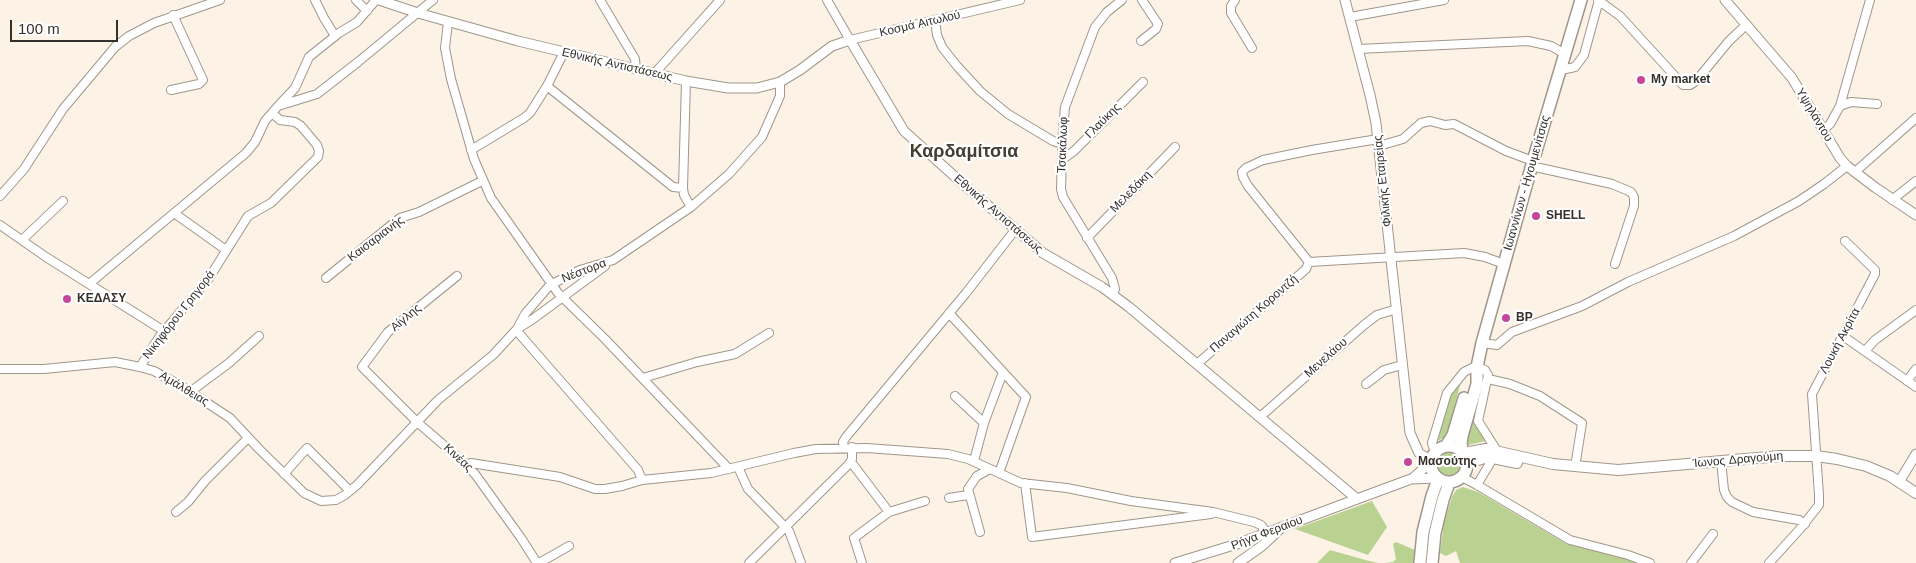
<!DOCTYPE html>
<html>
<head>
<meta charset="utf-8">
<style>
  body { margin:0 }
  #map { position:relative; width:1916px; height:563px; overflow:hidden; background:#fdf2e6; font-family:Helvetica,sans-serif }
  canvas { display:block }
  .scale { position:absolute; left:10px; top:20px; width:108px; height:22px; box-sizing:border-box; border:2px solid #34302c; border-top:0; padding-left:6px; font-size:15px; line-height:18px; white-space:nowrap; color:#34302c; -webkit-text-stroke:4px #fff; paint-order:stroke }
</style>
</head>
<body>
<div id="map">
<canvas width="1916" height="563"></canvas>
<div class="scale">100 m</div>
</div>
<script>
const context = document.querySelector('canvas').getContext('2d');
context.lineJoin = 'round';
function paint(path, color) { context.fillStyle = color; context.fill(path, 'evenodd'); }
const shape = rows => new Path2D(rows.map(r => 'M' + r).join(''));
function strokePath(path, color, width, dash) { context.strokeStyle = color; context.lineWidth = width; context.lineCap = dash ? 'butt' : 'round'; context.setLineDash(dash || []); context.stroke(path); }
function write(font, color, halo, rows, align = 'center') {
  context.font = font + ' Helvetica,sans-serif'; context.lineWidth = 4.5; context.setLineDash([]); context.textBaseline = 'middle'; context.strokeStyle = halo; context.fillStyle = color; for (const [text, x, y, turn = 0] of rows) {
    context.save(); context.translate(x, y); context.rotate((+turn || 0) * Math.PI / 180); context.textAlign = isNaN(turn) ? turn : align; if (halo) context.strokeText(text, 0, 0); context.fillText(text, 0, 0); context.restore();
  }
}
const green = shape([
  [1462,378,1446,437,1437,441,1450,394],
  [1481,387,1484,387,1475,421,1486,441,1468,445,1466,442],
  '1436 464a13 13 0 1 1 26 0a13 13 0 1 1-26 0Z',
  [1463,487,1478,492,1565,543,1643,563,1460,563,1456,551,1446,556,1440,553,1444,523,1452,497,1456,490],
  [1372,501,1387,527,1368,555,1295,529],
  [1396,542,1415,550,1416,563,1385,563,1393,562,1396,559,1393,544],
  [1330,550,1369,561,1379,563,1317,563]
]);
const minor = shape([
  [315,0,324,18,335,36],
  [356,0,367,11],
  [600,0,635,59,636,70],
  [827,0,850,40,1020,0],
  [1235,0,1231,6,1231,13,1252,48],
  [1598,0,1620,16,1683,85,1690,85,1696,81,1729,41,1746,25],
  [1350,17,1444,0],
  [935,20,937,35,942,47,957,66,980,91,1008,114,1053,141,1062,144],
  [448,22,445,48,451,79,474,159,491,198,558,293,605,339,729,469],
  [1141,41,1156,29,1158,24,1142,0],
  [1358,49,1528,41,1551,46,1565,54],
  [1561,70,1575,67,1584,55,1599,0],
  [654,74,720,0],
  [686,81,683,188,684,195,691,207],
  [547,86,673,187,683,188],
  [171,90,199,84,203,80,173,15],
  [279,105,295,88,309,57,339,33,357,22,376,0],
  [1840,106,1870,0],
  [1823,130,1830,124,1840,106,1851,102,1877,104],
  [1378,139,1312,150,1263,160,1246,168,1242,172,1243,177,1248,186,1309,262,1464,253,1485,257,1504,264],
  [1379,146,1403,139,1421,123,1430,121,1445,125,1454,124,1506,151,1533,161],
  [471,150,524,118,530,113,547,86,564,52],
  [1063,159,1074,151,1143,82],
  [1531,166,1612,184,1631,192,1634,197,1634,206,1615,264],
  [1855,172,1916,118],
  [0,196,24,169,63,109,115,47,129,36,154,23,220,0],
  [1892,200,1916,181],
  [174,213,226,250],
  [0,225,46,257,164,331],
  [1087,238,1175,147],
  [22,240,63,201],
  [457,276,388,332,362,367,417,422,460,459,475,474,521,538,537,563],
  [326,278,400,218,419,212,482,181],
  [89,284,246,153,255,142,265,121,278,106,317,94,358,62,433,0],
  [1113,294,1115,289,1112,278,1063,197,1061,189,1063,129,1065,107,1095,27,1107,12,1122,0],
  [949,313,1003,372,984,423,974,461],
  [517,329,533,319,605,266],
  [516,330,638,470,642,480],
  [1843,336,1916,387],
  [1482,343,1497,345,1512,332,1582,306,1628,282,1734,236,1799,201,1824,184,1847,166],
  [1865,351,1875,340,1916,310],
  [1197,364,1306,269,1309,262],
  [140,367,160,336,209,278,248,216,271,203,318,157,319,151,317,145,301,126,295,122,280,120,272,113],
  [0,369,44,369,115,362,140,367,154,371,183,387,230,418,259,449,304,493,321,501,336,500,345,495,357,485,438,400,493,355,517,329,525,314,550,285,580,270,613,260,691,207,729,174,762,137,780,96,780,82],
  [643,378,697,362,735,354,769,333],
  [1488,379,1510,384,1540,396,1582,423,1575,467],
  [1907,381,1916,369],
  [1366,384,1384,370,1402,365],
  [190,392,229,363,259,336],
  [955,396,984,423],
  [1260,417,1364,325,1377,315,1397,309],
  [844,448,843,442,846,437,966,293,1015,230],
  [1435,453,1432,443,1447,393,1464,372,1476,366,1485,370,1488,375,1478,421,1497,451],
  [1721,461,1724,490,1727,497,1732,502,1753,512,1799,520,1805,524],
  [851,462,889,512,854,538,862,563],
  [466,465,471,463,560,477,595,489,605,489,622,486,642,480,711,473,794,453,816,449,867,448,948,454,968,459,1021,483,1067,488,1131,501,1213,512,1254,522,1261,525,1267,533],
  [738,467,748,489,789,531,801,563],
  [999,473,1026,397,1003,372],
  [284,474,307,448,350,491],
  [1462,477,1477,485,1570,540,1628,555,1650,563],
  [1025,483,1032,537,1211,514],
  [1477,485,1493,458],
  [949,498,968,495],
  [176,512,188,502,205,481,248,438],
  [889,512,925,501],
  [980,532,968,489,977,476,990,469],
  [539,563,569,546],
  [749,563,849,464,852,459,852,447],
  [1691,563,1713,534],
  [1769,563,1800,529,1819,505,1819,495,1812,394,1875,274,1875,270,1845,241]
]);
const tertiary = shape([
  [379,0,418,13,518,41,686,81,728,88,757,88,780,82,800,70,832,46,850,40,904,131,962,183,1043,253,1102,287,1129,307,1357,499,1411,479,1437,478],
  [1345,0,1370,95,1376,123,1410,433,1419,453,1425,457,1432,458],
  [1725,0,1792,78,1840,158,1847,166,1876,188,1916,215],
  [1413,478,1431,462],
  [1899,482,1916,454],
  [1175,563,1237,544,1357,499],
  [1238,563,1262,546,1280,529]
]);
const secondary = shape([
  [1464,453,1486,449,1553,464,1618,470,1780,456,1816,456,1837,459,1866,466,1890,476,1916,493],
  [1468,463,1488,457,1517,463]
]);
const primary = shape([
  '1431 464a18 18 0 1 1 36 0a18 18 0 1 1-36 0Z',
  [1446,446,1453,435,1464,398],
  [1463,452,1461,444,1462,436,1477,384,1477,367,1482,343,1533,161,1581,0],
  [1420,563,1423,532,1432,496,1438,479],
  [1432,563,1435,533,1443,500,1449,483]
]);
const markers = [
  [1641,80,5,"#c44897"],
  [1536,216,5,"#c44897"],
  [67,299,5,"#c44897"],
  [1506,318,5,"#c44897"],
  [1408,462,5,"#c44897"]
];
const streetNames = [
  ["Κοσμά Αιτωλού",920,24,-13],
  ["Εθνικής Αντιστάσεως",617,65,13],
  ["Υψηλάντου",1814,115,59],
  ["Γλαύκης",1103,121,-45],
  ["Τσακάλωφ",1063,145,-88],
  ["Φιλικής Εταιρείας",1383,181,-96],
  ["Ιωαννίνων - Ηγουμενίτσας",1527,183,-74],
  ["Μελεδάκη",1131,192,-46],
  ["Εθνικής Αντιστάσεως",998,214,41],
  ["Καισαριανής",376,239,-37],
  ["Νέστορα",584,271,-21],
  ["Παναγιώτη Κοροντζή",1254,314,-41],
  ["Νικηφόρου Γρηγορά",179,315,-52],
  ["Αίγλης",406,318,-40],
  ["Λουκή Ακρίτα",1840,341,-62],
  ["Μενελάου",1326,358,-42],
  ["Αμάλθειας",184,389,31],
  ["Κινέας",458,458,43],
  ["Ίωνος Δραγούμη",1738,460,-5],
  ["Ρήγα Φεραίου",1267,533,-21]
];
const poiNames = [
  ["My market",1651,80],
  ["SHELL",1546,216],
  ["ΚΕΔΑΣΥ",77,299],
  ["BP",1516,318],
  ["Μασούτης",1418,462]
];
const districtNames = [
  ["Καρδαμίτσια",964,152]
];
paint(green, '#b9d292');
strokePath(minor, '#a0968a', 10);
strokePath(tertiary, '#a0968a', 11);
strokePath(secondary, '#a0968a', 12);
strokePath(primary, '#a0968a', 14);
strokePath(minor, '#fff', 8);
strokePath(tertiary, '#fff', 9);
strokePath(secondary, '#fff', 10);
strokePath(primary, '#fff', 11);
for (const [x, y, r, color] of markers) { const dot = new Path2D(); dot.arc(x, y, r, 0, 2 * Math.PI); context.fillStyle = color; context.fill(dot); strokePath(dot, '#fff', 2); }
write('12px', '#34302c', '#fff', streetNames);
write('bold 12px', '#34302c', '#fff', poiNames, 'left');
write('bold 18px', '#453c32', '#fff', districtNames);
</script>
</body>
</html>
